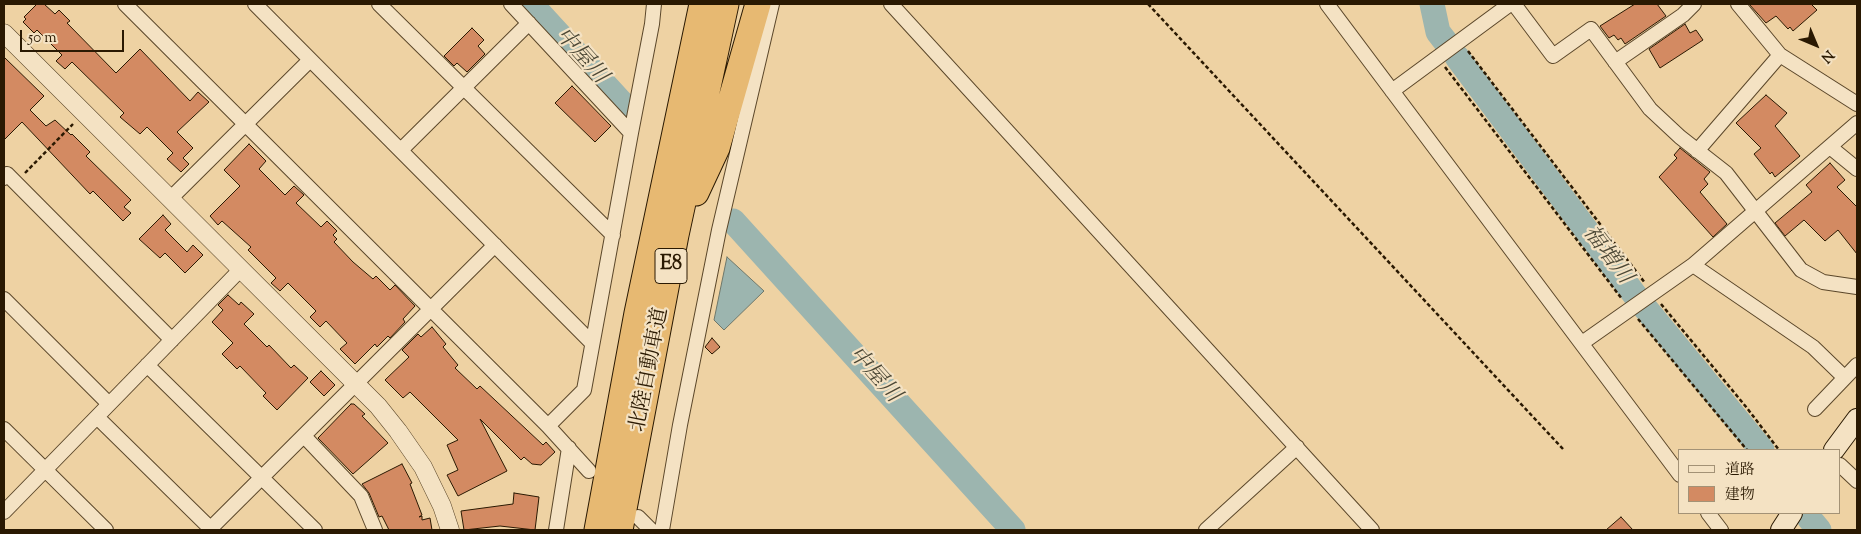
<!DOCTYPE html>
<html>
<head>
<meta charset="utf-8">
<style>
  body { margin:0 }
  #map { position:relative; width:1861px; height:534px; overflow:hidden; background:#eed2a3; font-family:"Sorts Mill Goudy","Noto Serif JP",serif }
  canvas { display:block }
  .frame { position:absolute; inset:0; border:5px solid #2a1902; pointer-events:none }
  .legend { position:absolute; left:1678px; top:449px; width:162px; height:65px; box-sizing:border-box; background:#f4e2c3; border:1px solid #a39276; margin:0; padding:6px 9px; list-style:none; font-size:15px; color:#2a1902 }
  .legend li { display:flex; align-items:center; gap:10px; height:25px }
  .legend b { width:25px; border:1px solid #a39276 }
  .north { position:absolute; left:1791px; top:20px; width:50px; height:50px; -webkit-text-stroke:4px #f4e2c3; paint-order:stroke; rotate:135deg; font-size:14px; font-weight:700; line-height:20px; text-align:center; color:#2a1902 }
  .north::after { content:''; display:block; margin:auto; width:18px; height:22px; background:#2a1902; clip-path:polygon(50% 0,100% 100%,50% 72%,0 100%) }
  .scale { position:absolute; left:20px; top:30px; width:104px; height:22px; box-sizing:border-box; border:2px solid #2a1902; border-top:0; padding-left:6px; font-size:15px; line-height:18px; white-space:nowrap; color:#2a1902; -webkit-text-stroke:4px #f4e2c3; paint-order:stroke }
</style>
</head>
<body>
<div id="map">
<canvas width="1861" height="534"></canvas>
<div class="frame"></div>
<ul class="legend">
<li><b style="height:6px;background:#f4e2c3"></b>道路</li>
<li><b style="height:14px;background:#d38a62"></b>建物</li>
</ul>
<div class="north">N</div>
<div class="scale">50 m</div>
</div>
<script>
const context = document.querySelector('canvas').getContext('2d');
context.lineJoin = 'round';
function paint(path, color) { context.fillStyle = color; context.fill(path, 'evenodd'); }
const shape = rows => new Path2D(rows.map(r => 'M' + r).join(''));
function strokePath(path, color, width, dash) { context.strokeStyle = color; context.lineWidth = width; context.lineCap = dash ? 'butt' : 'round'; context.setLineDash(dash || []); context.stroke(path); }
function write(font, color, halo, rows, align = 'center') {
  context.font = font + ' "Sorts Mill Goudy","Noto Serif JP",serif'; context.lineWidth = 4.5; context.setLineDash([]); context.textBaseline = 'middle'; context.strokeStyle = halo; context.fillStyle = color; for (const [text, x, y, turn = 0] of rows) {
    context.save(); context.translate(x, y); context.rotate((+turn || 0) * Math.PI / 180); context.textAlign = isNaN(turn) ? turn : align; if (halo) context.strokeText(text, 0, 0); context.fillText(text, 0, 0); context.restore();
  }
}
const water = shape([
  [727,257,764,291,724,330,714,320,727,257]
]);
const river = shape([
  [531,4,629,111],
  [1432,4,1438,32,1445,41],
  [1457,57,1637,298,1762,450],
  [733,221,1013,530],
  [1809,518,1819,530]
]);
const building = shape([
  [37,4,44,4,55,14,59,10,70,21,67,23,116,73,140,49,190,101,198,92,209,102,177,132,193,148,183,158,189,164,181,172,167,159,173,153,147,127,140,134,120,117,124,113,72,62,65,69,56,61,62,55,37,30,34,33,23,22,26,19,24,17,37,4],
  [1635,4,1657,4,1666,16,1625,44,1621,38,1618,40,1614,35,1609,38,1600,26,1635,4],
  [1749,4,1811,4,1817,10,1793,31,1790,27,1788,29,1776,16,1766,23,1749,4],
  [1685,24,1690,33,1696,30,1703,40,1660,68,1649,49,1685,24],
  [472,28,484,40,478,46,485,54,467,72,457,63,454,66,444,56,472,28],
  [4,57,44,96,30,110,46,126,55,120,71,135,72,134,90,152,86,156,131,200,124,207,131,213,123,221,93,191,90,194,22,122,4,140,4,57],
  [572,86,611,126,595,142,555,103,572,86],
  [1766,95,1787,113,1775,126,1800,156,1775,177,1772,172,1770,174,1754,154,1761,148,1736,123,1766,95],
  [249,144,266,161,259,169,285,195,294,186,304,195,296,203,321,227,327,221,337,231,333,235,337,239,334,242,353,262,373,279,376,276,390,290,395,285,415,306,403,319,405,322,390,338,388,336,377,347,375,344,355,364,340,349,347,343,326,321,320,327,310,317,316,311,288,283,280,291,271,283,276,278,248,250,251,247,222,221,218,225,210,216,240,186,224,170,249,144],
  [1680,148,1710,172,1704,179,1708,184,1700,192,1727,224,1713,237,1659,177,1677,158,1674,155,1680,148],
  [1830,163,1845,180,1837,187,1857,207,1857,254,1838,230,1825,241,1804,220,1785,236,1775,223,1812,192,1806,185,1830,163],
  [163,215,171,224,165,230,187,252,193,245,203,255,185,273,165,253,160,258,139,239,163,215],
  [228,295,239,305,241,302,254,314,244,324,267,347,269,345,291,368,294,365,308,378,277,410,263,396,266,393,240,366,237,369,222,354,233,343,212,322,223,310,218,305,228,295],
  [432,327,446,344,443,347,458,365,455,368,477,389,480,386,543,445,546,442,555,452,541,465,532,464,524,457,521,460,480,419,507,471,458,496,447,475,458,470,447,445,458,440,410,392,403,398,385,380,409,357,402,350,418,334,421,337,432,327],
  [712,338,720,347,712,354,705,347,712,338],
  [321,371,335,385,324,396,310,382,321,371],
  [351,404,354,404,365,414,362,416,388,443,353,474,318,438,351,404],
  [402,464,412,483,410,484,422,515,419,517,422,516,422,520,430,518,432,530,389,530,382,516,379,517,369,493,362,484,402,464],
  [514,493,539,497,535,530,500,526,464,530,461,511,513,504,514,493],
  [1621,517,1633,530,1606,530,1621,517]
]);
const path = shape([
  [1148,4,1563,449],
  [1468,51,1645,283],
  [1445,67,1622,299],
  [25,173,73,124],
  [1661,304,1747,408,1779,450],
  [1638,319,1747,450]
]);
const minor = shape([
  [125,4,548,426,589,471],
  [255,4,591,342],
  [379,4,613,235],
  [511,4,631,133,584,390,548,426],
  [891,4,1372,530],
  [1327,4,1680,475],
  [1514,4,1553,56,1591,29,1650,109,1680,137,1726,173,1801,270,1823,282,1857,287],
  [1738,4,1780,55,1857,104],
  [1615,62,1683,15,1694,4],
  [1392,91,1510,4],
  [631,133,652,24,654,4],
  [1830,147,1857,169],
  [401,150,529,23],
  [1697,151,1780,55],
  [4,178,7,174,172,340],
  [170,199,310,60],
  [1693,265,1813,347,1844,377],
  [4,299,109,404],
  [1582,343,1693,265,1857,123],
  [147,365,315,530],
  [1815,409,1857,365],
  [97,417,212,530],
  [4,429,106,530],
  [304,436,361,496,375,530],
  [1840,465,1857,481],
  [4,512,241,269],
  [1708,513,1721,530],
  [638,517,651,530],
  [209,530,495,245],
  [556,530,569,448],
  [662,530,680,425,719,230,772,4],
  [1206,530,1297,447]
]);
const tertiary = shape([
  [4,33,378,406,398,431,423,467,442,506,450,530]
]);
const secondary = shape([
  [1834,450,1857,419],
  [1781,530,1792,513]
]);
const motorway = shape([
  [696,193,717,148,758,4],
  [597,530,637,313,702,4],
  [620,530,676,235,726,4]
]);
const shields = [
  [671,266,32]
];
const shieldNames = [
  ["E8",671,266]
];
const streetNames = [
  ["北陸自動車道",651,370,-79]
];
const waterNames = [
  ["中屋川",580,57,48],
  ["福増川",1606,256,53],
  ["中屋川",873,376,48]
];
paint(water, '#9cb5af');
strokePath(water, '#6e776a', 1);
strokePath(river, '#9cb5af', 25);
paint(building, '#d38a62');
strokePath(building, '#2a1902', 1);
strokePath(minor, '#5b472a', 16);
strokePath(tertiary, '#5b472a', 19);
strokePath(secondary, '#2a1902', 22);
strokePath(motorway, '#2a1902', 27);
strokePath(path, '#2a1902', 2.5, [4, 2.5]);
strokePath(minor, '#f4e2c3', 14);
strokePath(tertiary, '#f4e2c3', 18);
strokePath(secondary, '#f4e2c3', 20);
strokePath(motorway, '#e7b972', 25);
for (const [x, y, w] of shields) { const box = new Path2D(); box.roundRect(x - w / 2, y - 17.5, w, 35, 4); context.fillStyle = '#f4e2c3'; context.fill(box); strokePath(box, '#2a1902', 1); }
write('bold 20px', '#2a1902', null, shieldNames);
write('21px', '#2a1902', '#f4e2c3', streetNames);
write('italic 22px', '#4c4836', '#f4e2c3', waterNames);
</script>
</body>
</html>
